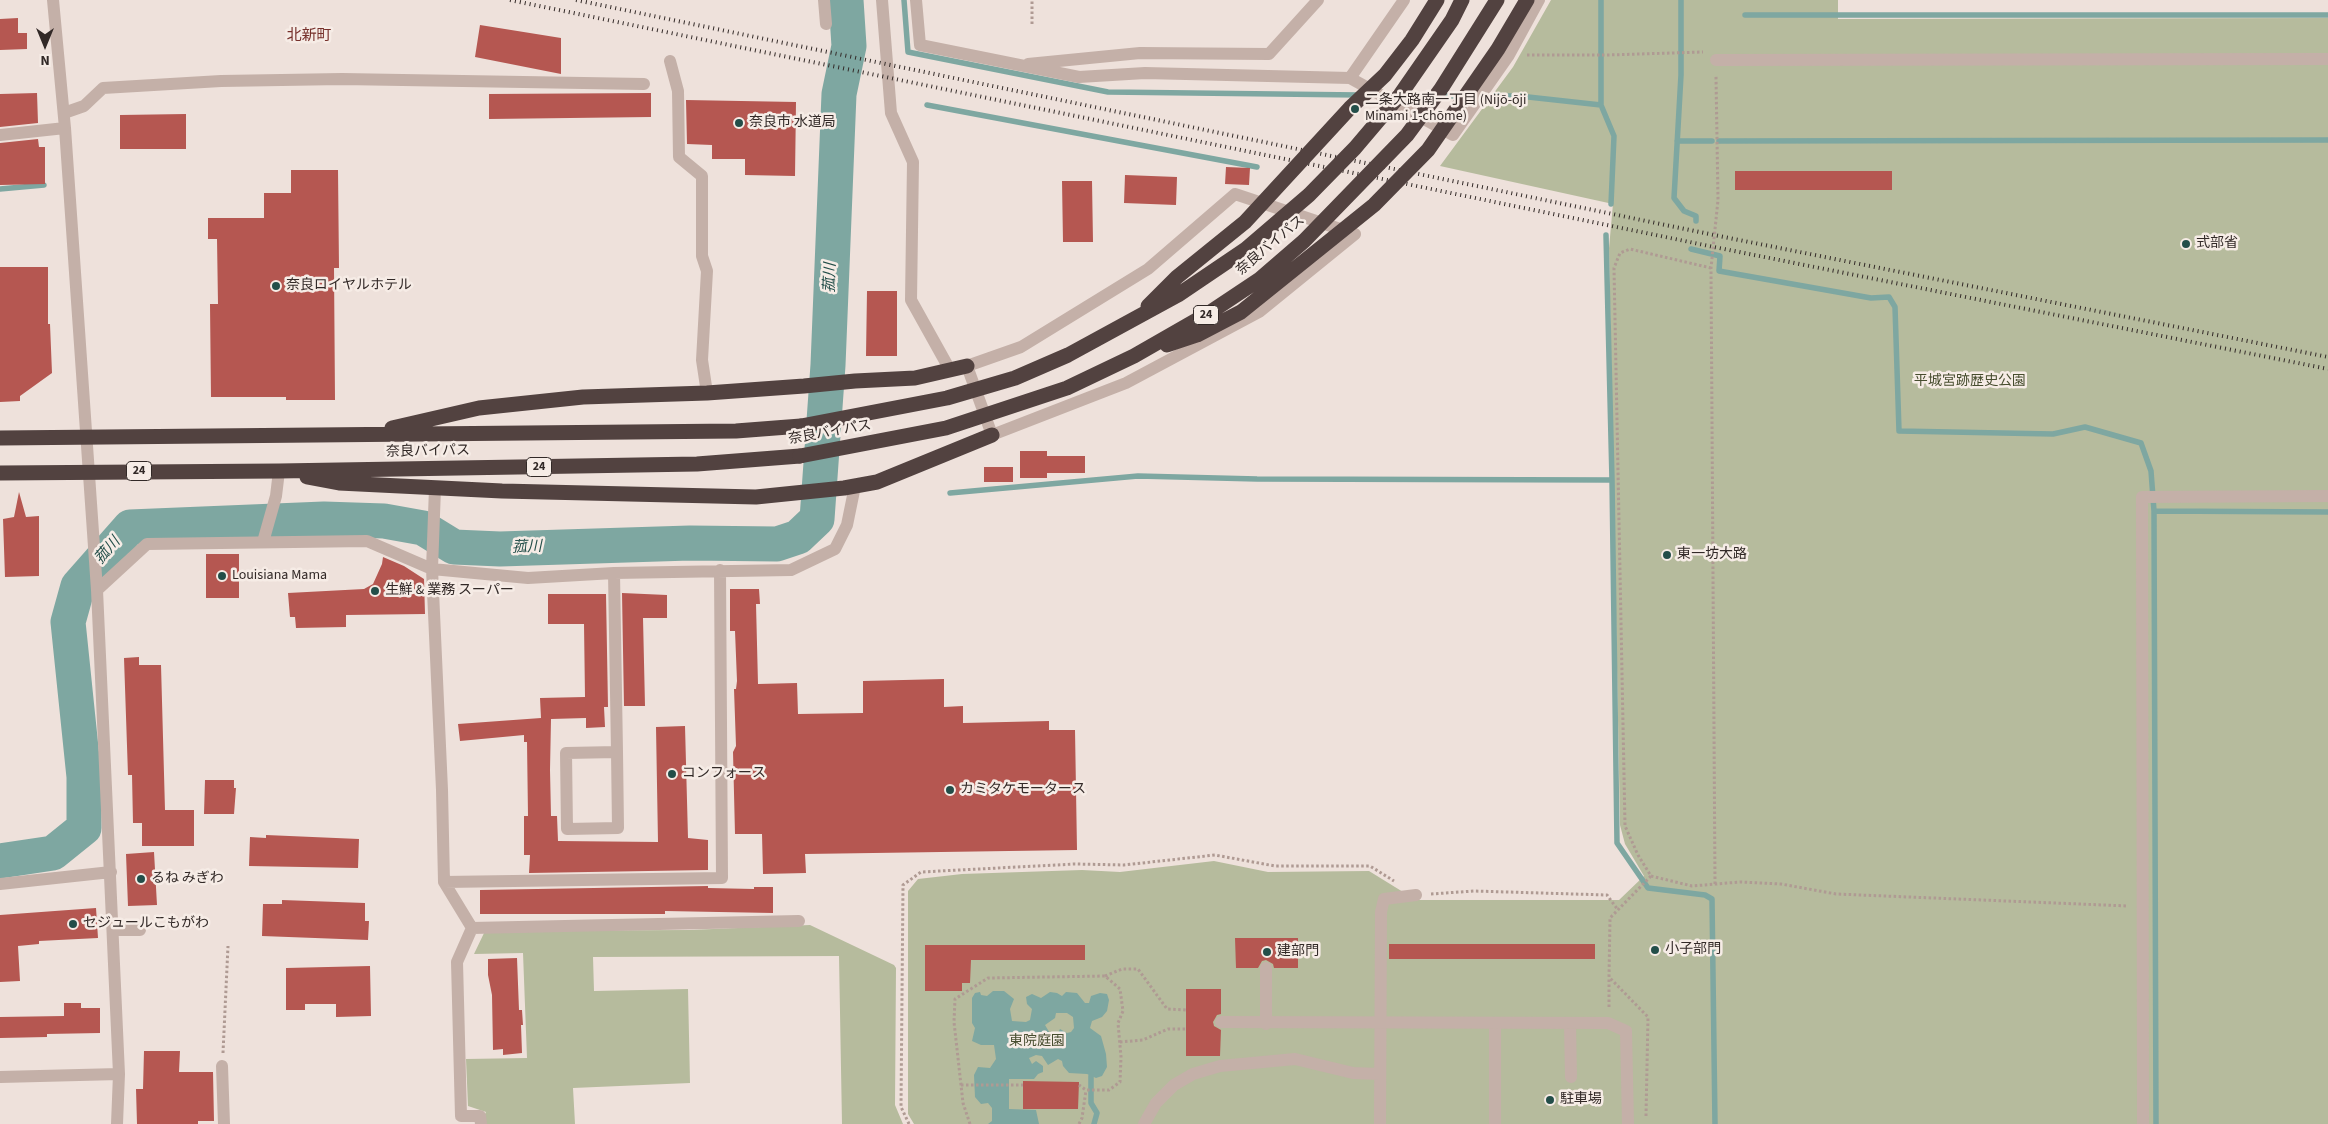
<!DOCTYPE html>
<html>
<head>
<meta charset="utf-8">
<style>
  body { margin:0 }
  #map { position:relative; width:2328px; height:1124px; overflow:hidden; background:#eee1db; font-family:"Source Sans 3",sans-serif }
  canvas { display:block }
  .north { position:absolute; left:20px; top:20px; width:50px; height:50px; -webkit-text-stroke:4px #f6ece6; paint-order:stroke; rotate:180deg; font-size:14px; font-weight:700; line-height:20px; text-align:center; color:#322927 }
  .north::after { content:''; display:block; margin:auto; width:18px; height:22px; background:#322927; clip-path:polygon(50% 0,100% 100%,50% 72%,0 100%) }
</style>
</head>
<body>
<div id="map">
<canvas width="2328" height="1124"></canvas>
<div class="north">N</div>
</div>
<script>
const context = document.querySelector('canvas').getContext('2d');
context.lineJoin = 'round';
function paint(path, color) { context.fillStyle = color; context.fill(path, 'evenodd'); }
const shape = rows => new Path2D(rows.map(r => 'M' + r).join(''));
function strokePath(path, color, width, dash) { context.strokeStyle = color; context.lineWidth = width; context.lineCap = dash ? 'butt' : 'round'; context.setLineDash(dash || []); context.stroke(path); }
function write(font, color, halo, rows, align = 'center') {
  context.font = font + ' "Source Sans 3","Noto Sans JP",sans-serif'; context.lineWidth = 5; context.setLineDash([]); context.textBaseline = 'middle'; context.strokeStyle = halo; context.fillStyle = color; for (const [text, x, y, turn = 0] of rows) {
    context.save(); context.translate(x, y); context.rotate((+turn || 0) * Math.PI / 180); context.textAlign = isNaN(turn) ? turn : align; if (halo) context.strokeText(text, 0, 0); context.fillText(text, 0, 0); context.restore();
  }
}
const green = shape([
  [1551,0,1838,0,1838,19,2328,18,2328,1124,914,1124,908,1114,908,891,918,879,962,874,1082,870,1120,872,1214,861,1268,872,1369,871,1416,900,1619,900,1644,876,1625,844,1620,825,1609,248,1613,204,1440,166,1513,67],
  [810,925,894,965,896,968,895,1105,903,1124,842,1124,839,956,593,957,594,991,688,989,690,1083,573,1088,575,1124,484,1124,484,1116,486,1112,468,1106,466,1059,527,1058,523,953,474,954,485,931,689,930]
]);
const water = shape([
  [993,991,1004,991,1014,999,1010,1009,1012,1021,1026,1022,1030,1020,1032,1009,1027,1004,1026,997,1032,994,1041,998,1050,992,1057,993,1062,996,1066,992,1077,993,1085,1003,1089,1003,1091,996,1100,993,1107,994,1109,1000,1107,1011,1102,1017,1092,1021,1090,1028,1101,1036,1106,1054,1107,1067,1102,1076,1096,1078,1087,1074,1069,1073,1063,1066,1062,1061,1058,1059,1048,1065,1042,1056,1036,1055,1029,1058,1032,1064,1036,1061,1043,1066,1043,1072,1038,1074,1034,1079,1009,1079,1009,1109,1036,1110,1039,1124,988,1124,992,1121,992,1108,988,1103,981,1104,975,1097,974,1075,978,1067,990,1068,996,1059,994,1045,981,1045,972,1041,975,1028,972,1023,972,998,975,993,980,992,981,995,987,996],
  [1056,1013,1067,1013,1073,1017,1074,1028,1071,1032,1067,1033,1060,1029,1054,1040,1045,1025,1055,1018]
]);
const stream = shape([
  [904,0,908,52,1108,92,1359,95],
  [1601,0,1601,105,1614,136,1611,204],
  [1681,0,1681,75,1674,198,1684,211,1696,216,1696,221],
  [1745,15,2328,15],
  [1403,95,1464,96],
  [1493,96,1519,96,1601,105],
  [927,105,1257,167],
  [1677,141,1712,141],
  [1719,141,2328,140],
  [0,189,44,185],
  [1606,235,1612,480,1617,843,1648,888,1705,895,1712,899,1715,1124],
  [1691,249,1720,256,1719,271,1871,298,1889,297,1895,307,1899,431,2053,434,2085,427,2141,443,2151,471,2154,511,2156,1124],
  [950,493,1138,476,1257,479,1612,480],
  [2154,511,2328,512],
  [1091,1076,1091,1103,1097,1113,1094,1124]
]);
const river = shape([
  [0,861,53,853,84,828,84,777,68,622,78,586,130,527,324,519,384,521,423,528,454,547,500,549,690,543,777,544,798,537,817,519,828,365,839,94,849,46,846,0]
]);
const building = shape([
  [18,18,18,33,27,33,27,49,0,50,0,19],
  [480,25,561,38,561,74,475,57],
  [37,93,38,123,0,127,0,94],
  [651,93,651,117,489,119,489,94],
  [686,100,796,102,795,176,745,175,745,159,712,159,712,145,687,144],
  [186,114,186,149,120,149,120,115],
  [38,139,39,147,45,147,45,184,0,185,0,143],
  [1226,167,1250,168,1249,185,1225,184],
  [291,170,338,170,339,268,334,268,335,400,286,400,286,397,211,397,210,304,218,304,217,239,208,239,208,218,264,218,264,193,291,193],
  [1735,171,1892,171,1892,190,1735,190],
  [1125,175,1177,177,1176,205,1124,203],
  [1062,181,1092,181,1093,242,1063,242],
  [0,267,48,267,48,324,50,324,52,373,20,396,20,401,0,402],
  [867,291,897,291,897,356,866,356],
  [1020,451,1047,451,1047,456,1085,456,1085,473,1047,473,1047,478,1020,478],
  [984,467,1013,467,1013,482,984,482],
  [19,492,26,517,39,516,39,576,5,577,3,519,14,517],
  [206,554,239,554,239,598,206,598],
  [383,557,404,566,424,579,425,614,346,615,346,627,296,628,295,617,290,617,288,593,364,589,373,584,382,564],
  [730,589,759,589,760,604,756,604,758,684,797,683,798,714,863,713,863,681,944,679,944,707,963,706,963,723,1049,721,1049,730,1075,730,1077,850,805,854,806,873,763,874,762,834,735,834,733,752,736,746,734,689,736,689,737,681,735,631,730,631],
  [622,593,667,595,667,618,643,618,645,706,624,706],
  [548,594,606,594,608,707,604,707,605,727,586,728,586,718,551,719,550,770,551,816,557,816,558,841,658,842,656,727,685,726,688,838,708,840,708,870,529,873,530,855,524,855,524,816,528,816,527,742,524,742,524,735,460,741,458,724,541,718,540,698,585,697,584,624,548,624],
  [139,657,139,665,161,665,165,810,194,810,194,846,142,846,142,823,133,823,132,775,128,775,124,658],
  [205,780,234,780,234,788,236,788,234,814,204,814],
  [266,835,359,839,358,868,249,866,250,837,266,838],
  [154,852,157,905,128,906,126,854],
  [708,886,708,888,754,889,754,887,773,887,773,913,665,911,665,914,480,914,480,890],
  [282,900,365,903,365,921,369,921,368,940,262,936,263,904,282,904],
  [96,908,98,938,39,941,39,944,18,946,20,981,0,982,0,915],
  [1235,938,1298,938,1298,968,1274,968,1273,964,1266,960,1262,961,1258,968,1236,968],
  [1389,944,1595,944,1595,959,1389,959],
  [925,945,1085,945,1085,960,971,960,970,983,962,983,962,991,925,991],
  [517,958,519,1010,522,1010,523,1025,521,1025,522,1053,503,1055,503,1049,493,1050,492,995,488,975,488,959],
  [370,966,371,1016,336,1017,336,1004,305,1004,305,1010,286,1010,286,968],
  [1186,989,1221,989,1221,1014,1217,1015,1213,1022,1214,1026,1221,1030,1220,1056,1186,1056],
  [64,1003,81,1003,81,1008,100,1008,100,1033,47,1034,47,1037,0,1038,0,1017,64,1016],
  [144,1051,180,1051,179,1072,213,1072,214,1121,198,1121,198,1124,137,1124,136,1089,143,1089],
  [1023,1081,1079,1082,1078,1109,1023,1109]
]);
const path = shape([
  [1032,24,1032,0],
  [1527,55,1608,55,1703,52],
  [1651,876,1692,886,1740,882,1781,884,1836,894,2128,906],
  [1715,884,1711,268,1718,200,1716,76],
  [1431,894,1474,891,1607,895,1618,910],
  [1105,976,1122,969,1138,969,1167,1009,1186,1010],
  [1609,1007,1609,977],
  [1120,1042,1143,1040,1168,1029,1186,1029],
  [223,1053,228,946],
  [961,1085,1023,1085],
  [1646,1116,1648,1017,1609,977,1610,918,1651,876,1638,855,1625,826,1614,268,1620,253,1630,249,1711,268],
  [909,1124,901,1107,903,885,921,872,1075,864,1124,865,1215,855,1275,866,1370,866,1394,881],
  [970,1124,963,1103,954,1022,955,999,988,978,1105,976,1120,989,1123,1011,1118,1023,1121,1057,1120,1082,1109,1090,1086,1090,1079,1085],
  [1079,1124,1082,1118,1086,1090]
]);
const minor = shape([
  [53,0,65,128,97,590,119,1074,117,1124],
  [824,0,826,24],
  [882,0,891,113,913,162,911,300,950,370],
  [916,0,920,45,1079,77,1145,73,1350,78],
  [1404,0,1350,78,1453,135,1509,55,1539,0],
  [1716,60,2328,59],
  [670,61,678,91,679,157,702,176,702,256,707,271,702,360,707,393],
  [1028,64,1140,53,1269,54,1318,0],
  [64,113,84,106,103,88,221,81,342,79,644,84],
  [0,135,65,128],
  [1235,194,1355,234,1259,312,1126,383,992,435,967,366,1021,347,1148,269,1235,194],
  [435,488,432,569,442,790,444,882,472,928,457,962,461,1116,480,1116,481,1124],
  [263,542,276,496,279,471],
  [614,573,617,752,618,828,567,829,566,753,617,752],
  [97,590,147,544,367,541,432,569,528,578,614,573,791,570,835,549,847,525,855,486],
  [444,882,722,878,720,570],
  [0,884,111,872],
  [472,928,799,921],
  [113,930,140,930],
  [1266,968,1266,1024],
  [1221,1022,1608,1023,1626,1031,1628,1124],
  [1570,1023,1571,1077],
  [222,1066,224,1124],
  [0,1077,119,1074],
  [1144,1124,1156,1103,1174,1085,1193,1074,1220,1066,1295,1059,1353,1073,1379,1074],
  [1380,1124,1381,912,1384,899,1416,895],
  [1495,1124,1495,1023],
  [2143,1124,2142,497,2328,496]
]);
const highway = shape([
  [392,428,479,408,583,397,707,393,804,386,855,381,915,378,967,366],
  [0,438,736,431,801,426],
  [0,473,279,471,697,464,800,456],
  [307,477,339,483,502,491,756,497,844,488,877,482,992,435]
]);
const rail = shape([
  [510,0,1714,247,2328,369],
  [576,0,1714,235,2328,357]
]);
const highwayBridge = shape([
  [1148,306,1177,277,1245,222,1350,108,1385,75,1412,40,1437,0],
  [1167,345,1197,335,1241,312,1374,205,1428,150,1498,49,1527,0],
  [801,426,947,398,1015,378,1068,355,1178,295,1246,249,1309,195,1355,148,1400,95,1452,20,1462,0],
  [800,456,946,428,1067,388,1134,356,1209,313,1260,279,1304,241,1407,135,1441,89,1497,0]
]);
const markers = [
  [1355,109,5,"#234e49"],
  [739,123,5,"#234e49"],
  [2186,244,5,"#234e49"],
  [276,286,5,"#234e49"],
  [1667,555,5,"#234e49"],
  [222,576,5,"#234e49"],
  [375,591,5,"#234e49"],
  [672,774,5,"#234e49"],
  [950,790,5,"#234e49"],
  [141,879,5,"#234e49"],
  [73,924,5,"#234e49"],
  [1655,950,5,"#234e49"],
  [1267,952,5,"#234e49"],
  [1550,1100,5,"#234e49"]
];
const shields = [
  [1206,315,25],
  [539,467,25],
  [139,471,25]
];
const shieldNames = [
  ["24",1206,315],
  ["24",539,467],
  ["24",139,471]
];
const poiNames = [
  ["二条大路南一丁目 (Nijō-ōji",1365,101],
  ["Minami 1-chōme)",1365,117],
  ["奈良市 水道局",749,123],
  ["式部省",2196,244],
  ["奈良ロイヤルホテル",286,286],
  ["東一坊大路",1677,555],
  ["Louisiana Mama",232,576],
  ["生鮮 & 業務 スーパー",385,591],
  ["コンフォース",682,774],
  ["カミタケモータース",960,790],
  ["るね みぎわ",151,879],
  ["セジュールこもがわ",83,924],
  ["小子部門",1665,950],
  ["建部門",1277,952],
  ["駐車場",1560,1100]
];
const streetNames = [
  ["奈良バイパス",1271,246,-40],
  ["奈良バイパス",830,433,-10],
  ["奈良バイパス",428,452,-1]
];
const parkNames = [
  ["平城宮跡歴史公園",1970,382],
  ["東院庭園",1037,1042]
];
const neighbourhoodNames = [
  ["北新町",309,37]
];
const waterNames = [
  ["菰川",831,278,-88],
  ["菰川",527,548,-2],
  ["菰川",108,551,-49]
];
paint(green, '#b6bb9d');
paint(water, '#7ea7a1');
strokePath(stream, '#7ea7a1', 5.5);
strokePath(river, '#7ea7a1', 35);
paint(building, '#b55751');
strokePath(path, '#af9a93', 3, [2.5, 2.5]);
strokePath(minor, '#c4b0a8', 12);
strokePath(highway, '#524240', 15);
strokePath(rail, '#322927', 4, [1, 4]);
strokePath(highwayBridge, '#524240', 15);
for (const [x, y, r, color] of markers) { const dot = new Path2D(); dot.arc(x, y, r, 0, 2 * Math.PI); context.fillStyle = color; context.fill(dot); strokePath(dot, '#f6ece6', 2); }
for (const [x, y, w] of shields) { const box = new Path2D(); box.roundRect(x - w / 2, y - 9.5, w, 19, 4); context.fillStyle = '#f6ece6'; context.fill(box); strokePath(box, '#322927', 1); }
write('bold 12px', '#322927', null, shieldNames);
write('14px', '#322927', '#f6ece6', poiNames, 'left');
write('14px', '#322927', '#f6ece6', streetNames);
write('14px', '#474d2f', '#f6ece6', parkNames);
write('15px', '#76302b', '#f6ece6', neighbourhoodNames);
write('italic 15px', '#234e49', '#f6ece6', waterNames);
</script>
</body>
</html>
